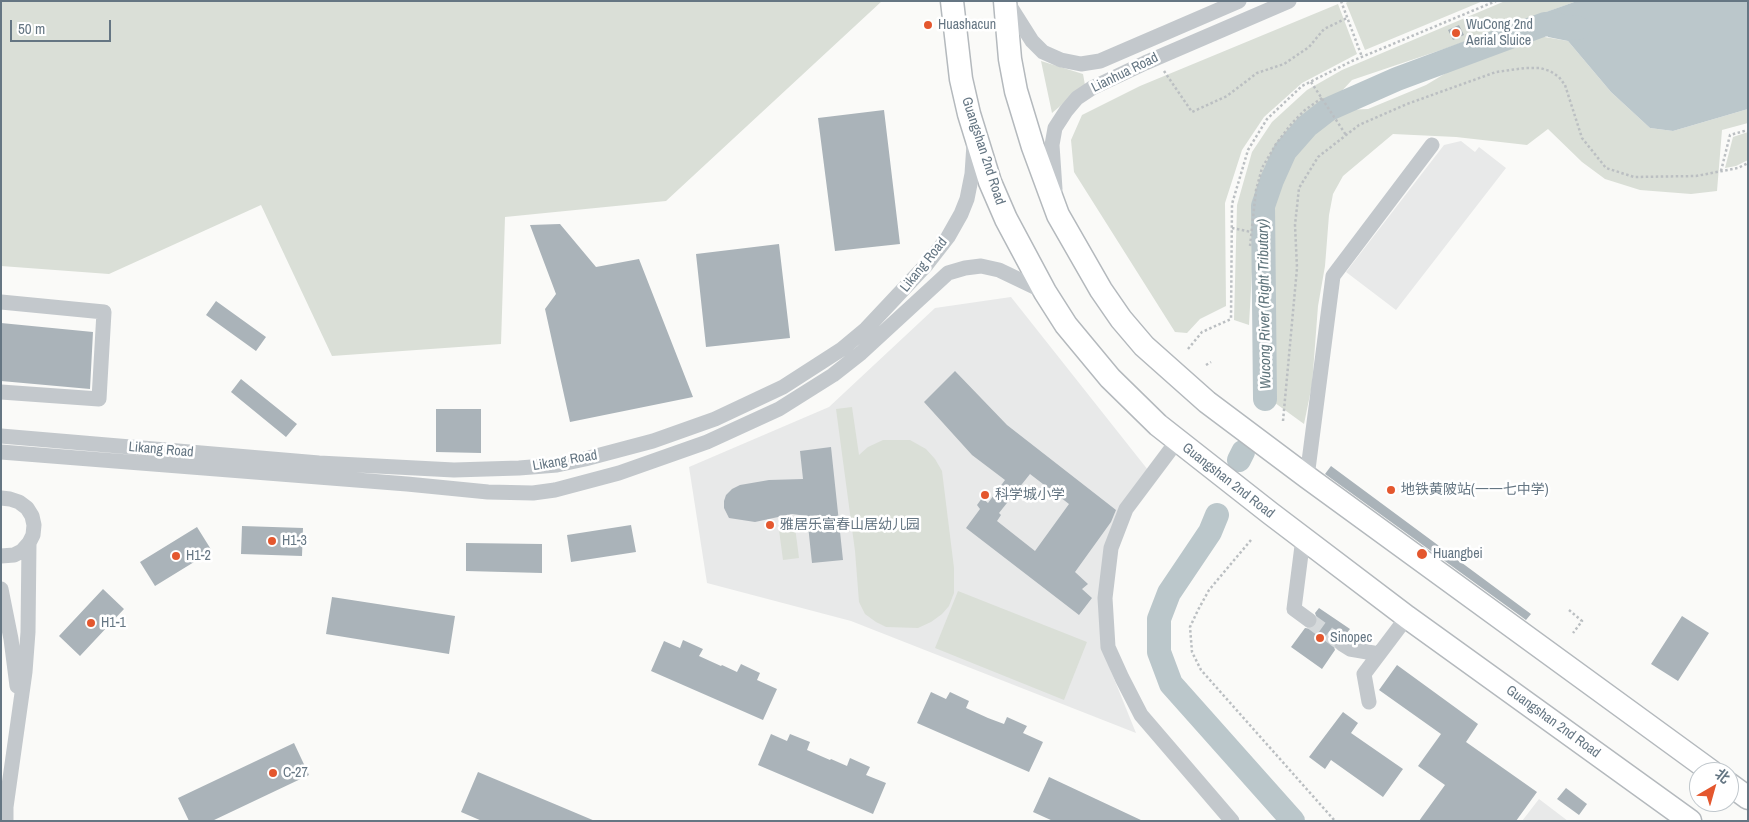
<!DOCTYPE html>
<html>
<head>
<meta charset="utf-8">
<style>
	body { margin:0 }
	#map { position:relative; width:1749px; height:822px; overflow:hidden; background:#fafaf8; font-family:"Archivo Narrow","Noto Sans SC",sans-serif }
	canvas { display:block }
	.frame { position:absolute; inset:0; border:2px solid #657683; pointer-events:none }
	.north { position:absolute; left:1689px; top:762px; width:50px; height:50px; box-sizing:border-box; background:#fff; border:1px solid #c1c8cd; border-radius:50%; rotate:38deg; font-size:14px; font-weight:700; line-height:20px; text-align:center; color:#657683 }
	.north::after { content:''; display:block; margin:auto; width:18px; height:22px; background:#e4572e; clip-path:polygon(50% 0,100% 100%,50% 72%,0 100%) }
	.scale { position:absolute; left:10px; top:20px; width:101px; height:22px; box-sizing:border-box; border:2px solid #657683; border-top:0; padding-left:6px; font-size:15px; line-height:18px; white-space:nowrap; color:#657683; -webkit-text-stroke:4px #fff; paint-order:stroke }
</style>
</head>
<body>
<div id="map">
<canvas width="1749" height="822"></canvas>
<div class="frame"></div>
<div class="north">北</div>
<div class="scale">50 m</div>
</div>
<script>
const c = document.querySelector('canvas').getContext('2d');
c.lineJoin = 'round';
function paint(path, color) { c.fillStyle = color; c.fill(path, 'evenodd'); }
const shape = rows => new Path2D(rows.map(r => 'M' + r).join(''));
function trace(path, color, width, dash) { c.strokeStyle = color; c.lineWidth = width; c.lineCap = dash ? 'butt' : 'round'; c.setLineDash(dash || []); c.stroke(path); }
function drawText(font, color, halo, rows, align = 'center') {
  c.font = font + ' "Archivo Narrow","Noto Sans SC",sans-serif'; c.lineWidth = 5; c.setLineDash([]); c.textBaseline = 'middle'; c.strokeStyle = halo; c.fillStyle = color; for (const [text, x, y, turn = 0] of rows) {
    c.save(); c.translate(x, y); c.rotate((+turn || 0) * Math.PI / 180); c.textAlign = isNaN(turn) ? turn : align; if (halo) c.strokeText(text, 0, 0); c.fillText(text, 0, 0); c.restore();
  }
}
paint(shape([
	[1461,141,1475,152,1479,147,1506,168,1396,310,1346,272,1444,145],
	[1011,297,1148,470,1116,519,1102,649,1136,733,851,621,707,583,689,467,829,407,935,308],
	[1539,799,1568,821,1522,821]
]), '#e8e9e9');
paint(shape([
	[1,1,882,1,666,201,505,217,501,344,332,356,261,205,109,274,1,266],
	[1348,1,1483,1,1365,50,1346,3],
	[1505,1,1577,1,1444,49,1352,80,1339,94,1328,101,1298,126,1276,151,1261,187,1254,236,1249,325,1234,320,1237,205,1252,152,1272,122,1307,90,1342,70],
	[1338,4,1357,54,1302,83,1264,117,1242,150,1225,203,1226,306,1200,319,1187,333,1175,332,1074,172,1071,140,1082,115,1140,86],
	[1539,36,1568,41,1611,92,1650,128,1673,131,1748,109,1748,123,1722,130,1717,191,1691,194,1640,190,1605,179,1582,162,1548,129,1527,145,1456,137,1393,134,1343,176,1333,194,1329,215,1325,266,1318,306,1312,385,1304,424,1271,400,1269,319,1272,199,1290,155,1313,129,1328,119,1347,110,1368,109,1426,85,1446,73,1478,59],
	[1041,61,1083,74,1085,85,1052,113],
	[1748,132,1748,160,1736,166,1725,168,1733,137],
	[852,407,859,455,868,447,883,440,910,440,926,449,935,459,942,471,954,568,954,593,949,606,942,614,931,622,918,628,886,627,876,622,865,614,859,602,855,551,836,409],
	[795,527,799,558,783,560,779,530],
	[958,591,1087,642,1064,700,935,648]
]), '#dadfd7');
paint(shape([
	[1577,1,1748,1,1748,109,1673,131,1650,128,1611,92,1568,41,1548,37,1546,12]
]), '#bbc7cb');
trace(shape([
	[1265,399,1263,206,1272,180,1285,151,1307,126,1329,109,1397,79,1545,24,1578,28],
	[1239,460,1243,452],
	[1217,515,1210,532,1169,593,1159,619,1159,652,1171,684,1293,821]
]), '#bbc7cb', 24);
paint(shape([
	[1459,25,1464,35,1453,40,1448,30],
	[884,110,900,244,835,251,818,118],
	[560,224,596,267,639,259,693,397,570,422,545,309,556,294,530,225],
	[779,244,790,338,706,347,696,254],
	[216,301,266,337,256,351,206,315],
	[1,323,93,332,90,389,1,381],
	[955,371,1007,425,1116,510,1111,522,1075,572,1088,584,1082,589,1092,598,1079,615,966,528,980,509,977,505,982,498,988,503,1005,480,972,455,924,402],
	[1030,474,1069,504,1035,551,997,521,1001,515,999,513],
	[241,379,297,424,286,437,231,392],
	[436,409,481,409,481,453,436,452],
	[831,447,843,560,812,563,807,516,792,514,755,522,729,518,724,508,724,501,726,495,732,489,740,485,769,480,803,479,800,451],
	[1331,466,1531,614,1526,620,1325,474],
	[631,525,636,552,571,562,567,535],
	[242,526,303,528,302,556,241,554],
	[197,527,212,551,155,586,140,562],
	[466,543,542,544,542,573,466,571],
	[103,589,124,609,80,656,59,636],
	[332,597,455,616,449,654,326,634],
	[1319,608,1350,629,1345,635,1338,636,1334,639,1333,644,1335,650,1322,669,1291,647,1305,628,1312,629,1317,625,1318,621,1315,613],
	[1682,616,1709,633,1678,681,1651,664],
	[683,640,703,649,699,656,721,666,722,665,737,672,741,664,760,673,757,680,777,689,763,720,651,671,664,641,680,648],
	[1397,665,1478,724,1466,742,1537,792,1516,821,1419,821,1445,785,1418,766,1441,734,1379,690],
	[931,692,946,699,950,692,969,701,966,708,988,718,1004,724,1007,717,1027,726,1023,733,1043,742,1029,772,917,723],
	[1343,712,1358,723,1351,733,1403,769,1383,797,1331,760,1325,769,1309,757],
	[771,734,787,741,790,734,810,742,807,750,830,760,831,759,847,766,850,758,870,767,866,775,886,783,873,814,758,765],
	[294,743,309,775,212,821,189,821,178,798],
	[478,772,557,805,595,821,482,821,461,812],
	[1049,777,1143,821,1053,821,1033,812],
	[1566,788,1587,804,1579,815,1557,799]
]), '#aab3b9');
trace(shape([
	[1309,620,1342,644]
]), '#d5d9db', 15, [15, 8]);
const highway = shape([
	[952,1,961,79,969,114,990,182,1006,219,1045,292,1066,325,1110,378,1158,425,1270,513,1407,617,1690,821],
	[1005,1,1010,59,1016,91,1033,147,1058,215,1101,290,1121,319,1144,346,1207,402,1307,477,1712,772],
	[1729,784,1748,798]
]);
trace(highway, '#b4b9bd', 25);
trace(shape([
	[1341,1,1362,57],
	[1164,71,1192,112,1227,96,1257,73,1284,64,1309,47,1324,29,1347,18],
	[1311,82,1346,135],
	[1721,171,1730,135,1748,130],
	[1232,228,1251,232],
	[1250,246,1256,190,1262,168,1276,144,1292,123,1305,110,1322,98],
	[1188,349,1202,332,1231,319,1232,204,1248,150,1267,119,1302,86,1352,61,1496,1],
	[1206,365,1211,362],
	[1283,421,1297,268,1295,225,1299,188,1318,157,1359,125,1407,104,1496,72,1525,68,1540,68,1550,71,1559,77,1565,85,1582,138,1606,168,1634,177,1696,176,1738,168,1748,163],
	[1251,540,1209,590,1198,610,1190,627,1192,652,1201,670,1335,821],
	[1569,610,1582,621,1573,633]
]), '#bbbfc2', 2.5, [2.5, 2.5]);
trace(shape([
	[1008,3,1032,41,1043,52,1061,60,1081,64,1100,61,1239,1],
	[1055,189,1052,145,1055,128,1066,111,1077,98,1092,88,1145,63,1289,1],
	[1,302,104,312,99,399,1,392],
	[1,436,319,463,454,470,519,468,557,465,585,459,653,441,715,419,783,387,842,349,866,329,927,264,948,237,961,214,967,199,972,174,974,144],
	[1177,441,1126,509,1111,548,1105,598,1108,647,1122,678,1141,715,1232,821],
	[1,452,407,484,488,492,533,493,555,490,619,473,707,442,779,409,833,375,861,353,948,273,965,268,981,266,999,270,1045,292],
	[1307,477,1333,276,1432,145],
	[1,498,10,499,19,502,27,508,32,516,34,525,33,535,29,543,22,551,14,555,1,556],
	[1303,538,1294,609,1309,620],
	[1,589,11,639,17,686],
	[1342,644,1350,649,1379,654],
	[1369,702,1364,674,1407,617],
	[6,821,6,807,25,672,28,632,29,543]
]), '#c3c8cc', 15);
trace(highway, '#fff', 22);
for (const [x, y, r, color] of [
	[928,25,5,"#e4572e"],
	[1456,33,5,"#e4572e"],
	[1391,490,5,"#e4572e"],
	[985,495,5,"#e4572e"],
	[770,525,5,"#e4572e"],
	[272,541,5,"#e4572e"],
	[1422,554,6,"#e4572e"],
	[176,556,5,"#e4572e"],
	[91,623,5,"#e4572e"],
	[1320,638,5,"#e4572e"],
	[273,773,5,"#e4572e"]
]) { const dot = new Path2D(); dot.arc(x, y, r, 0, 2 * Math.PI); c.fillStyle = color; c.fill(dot); trace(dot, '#fff', 2); }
drawText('14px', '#657683', '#fff', [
	["Huashacun",938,25],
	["WuCong 2nd",1466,25],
	["Aerial Sluice",1466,41],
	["地铁黄陂站(一一七中学)",1401,490],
	["科学城小学",995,495],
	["雅居乐富春山居幼儿园",780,525],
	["H1-3",282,541],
	["Huangbei",1433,554],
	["H1-2",186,556],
	["H1-1",101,623],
	["Sinopec",1330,638],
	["C-27",283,773]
], 'left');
drawText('14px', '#657683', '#fff', [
	["Lianhua Road",1125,73,-26],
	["Guangshan 2nd Road",983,151,72],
	["Likang Road",924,265,-51],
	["Likang Road",161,450,5],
	["Likang Road",565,461,-10],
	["Guangshan 2nd Road",1228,481,38],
	["Guangshan 2nd Road",1553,722,36]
]);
drawText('italic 15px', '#60757c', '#fff', [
	["Wucong River (Right Tributary)",1265,304,-91]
]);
</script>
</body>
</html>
